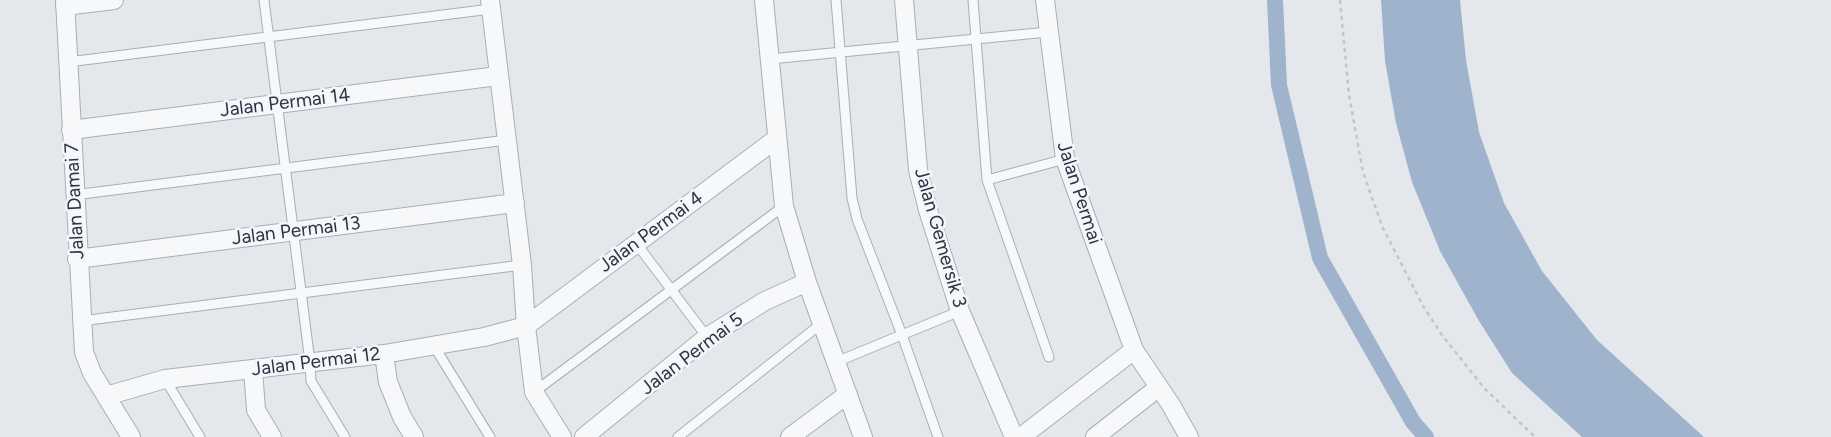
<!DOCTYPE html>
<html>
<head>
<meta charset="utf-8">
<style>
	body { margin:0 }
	canvas { display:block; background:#e4e7ec }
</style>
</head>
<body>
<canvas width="1831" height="437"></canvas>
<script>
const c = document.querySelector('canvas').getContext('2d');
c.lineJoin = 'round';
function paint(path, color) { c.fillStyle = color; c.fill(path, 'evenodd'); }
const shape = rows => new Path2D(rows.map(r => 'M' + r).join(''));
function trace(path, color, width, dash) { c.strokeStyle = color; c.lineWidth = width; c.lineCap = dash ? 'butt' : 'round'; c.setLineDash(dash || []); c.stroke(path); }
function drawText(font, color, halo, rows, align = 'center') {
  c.font = font + ' Figtree,sans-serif'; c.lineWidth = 5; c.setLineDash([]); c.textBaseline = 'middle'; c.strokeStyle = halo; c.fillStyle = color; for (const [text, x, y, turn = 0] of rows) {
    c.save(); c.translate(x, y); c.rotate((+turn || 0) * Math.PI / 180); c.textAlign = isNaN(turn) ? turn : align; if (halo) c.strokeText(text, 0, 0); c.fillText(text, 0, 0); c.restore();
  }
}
paint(shape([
	[1381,0,1460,0,1466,60,1479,132,1504,203,1542,271,1597,340,1704,437,1582,437,1512,373,1479,321,1440,251,1412,182,1396,123,1385,61]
]), '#9fb4cc');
trace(shape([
	[1275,0,1279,85,1320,258,1413,422,1426,437]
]), '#9fb4cc', 16);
const lane = shape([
	[264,0,310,362,311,381,345,437],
	[836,0,852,198,857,219,902,335,938,437],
	[973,0,987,180,1049,357],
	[770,59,1048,32],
	[68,62,491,9],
	[987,180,1065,159],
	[74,195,507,140],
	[636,243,707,337],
	[81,321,522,265],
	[434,346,490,437],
	[836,362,960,311],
	[165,379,200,437],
	[534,392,784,206],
	[678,437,822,323]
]);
const street = shape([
	[65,0,84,352,92,373,131,437],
	[490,0,522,265,526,326,534,392,562,437],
	[764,0,784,206,807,282,863,437],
	[904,0,918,170,928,210,960,311,1014,437],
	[1045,0,1065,159,1134,350,1171,405,1189,437],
	[65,6,114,0],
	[71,130,498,76],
	[77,259,515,203],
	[384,354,388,382,402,417,414,437],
	[253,369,256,410,272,437],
	[106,396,165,379,384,354,484,337,526,326,776,139],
	[584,437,707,337,765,301,807,282],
	[790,437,848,394],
	[1021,437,1134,350],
	[1095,437,1159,387]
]);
trace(lane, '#a9aeb7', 11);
trace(street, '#a9aeb7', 20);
trace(shape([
	[1340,0,1349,95,1363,172,1382,226,1423,306,1442,335,1484,388,1535,437]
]), '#c2c5cb', 2.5, [4, 4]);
trace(lane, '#f7f8fa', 9);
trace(street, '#f7f8fa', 18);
drawText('19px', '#2b3445', '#f4f6f9', [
	["Jalan Permai 14",285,103,-7],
	["Jalan Permai",1079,193,72],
	["Jalan Damai 7",75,201,-93],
	["Jalan Permai 13",296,231,-7],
	["Jalan Permai 4",651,232,-36],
	["Jalan Gemersik 3",940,238,74],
	["Jalan Permai 5",692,354,-37],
	["Jalan Permai 12",316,362,-7]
]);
</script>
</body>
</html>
